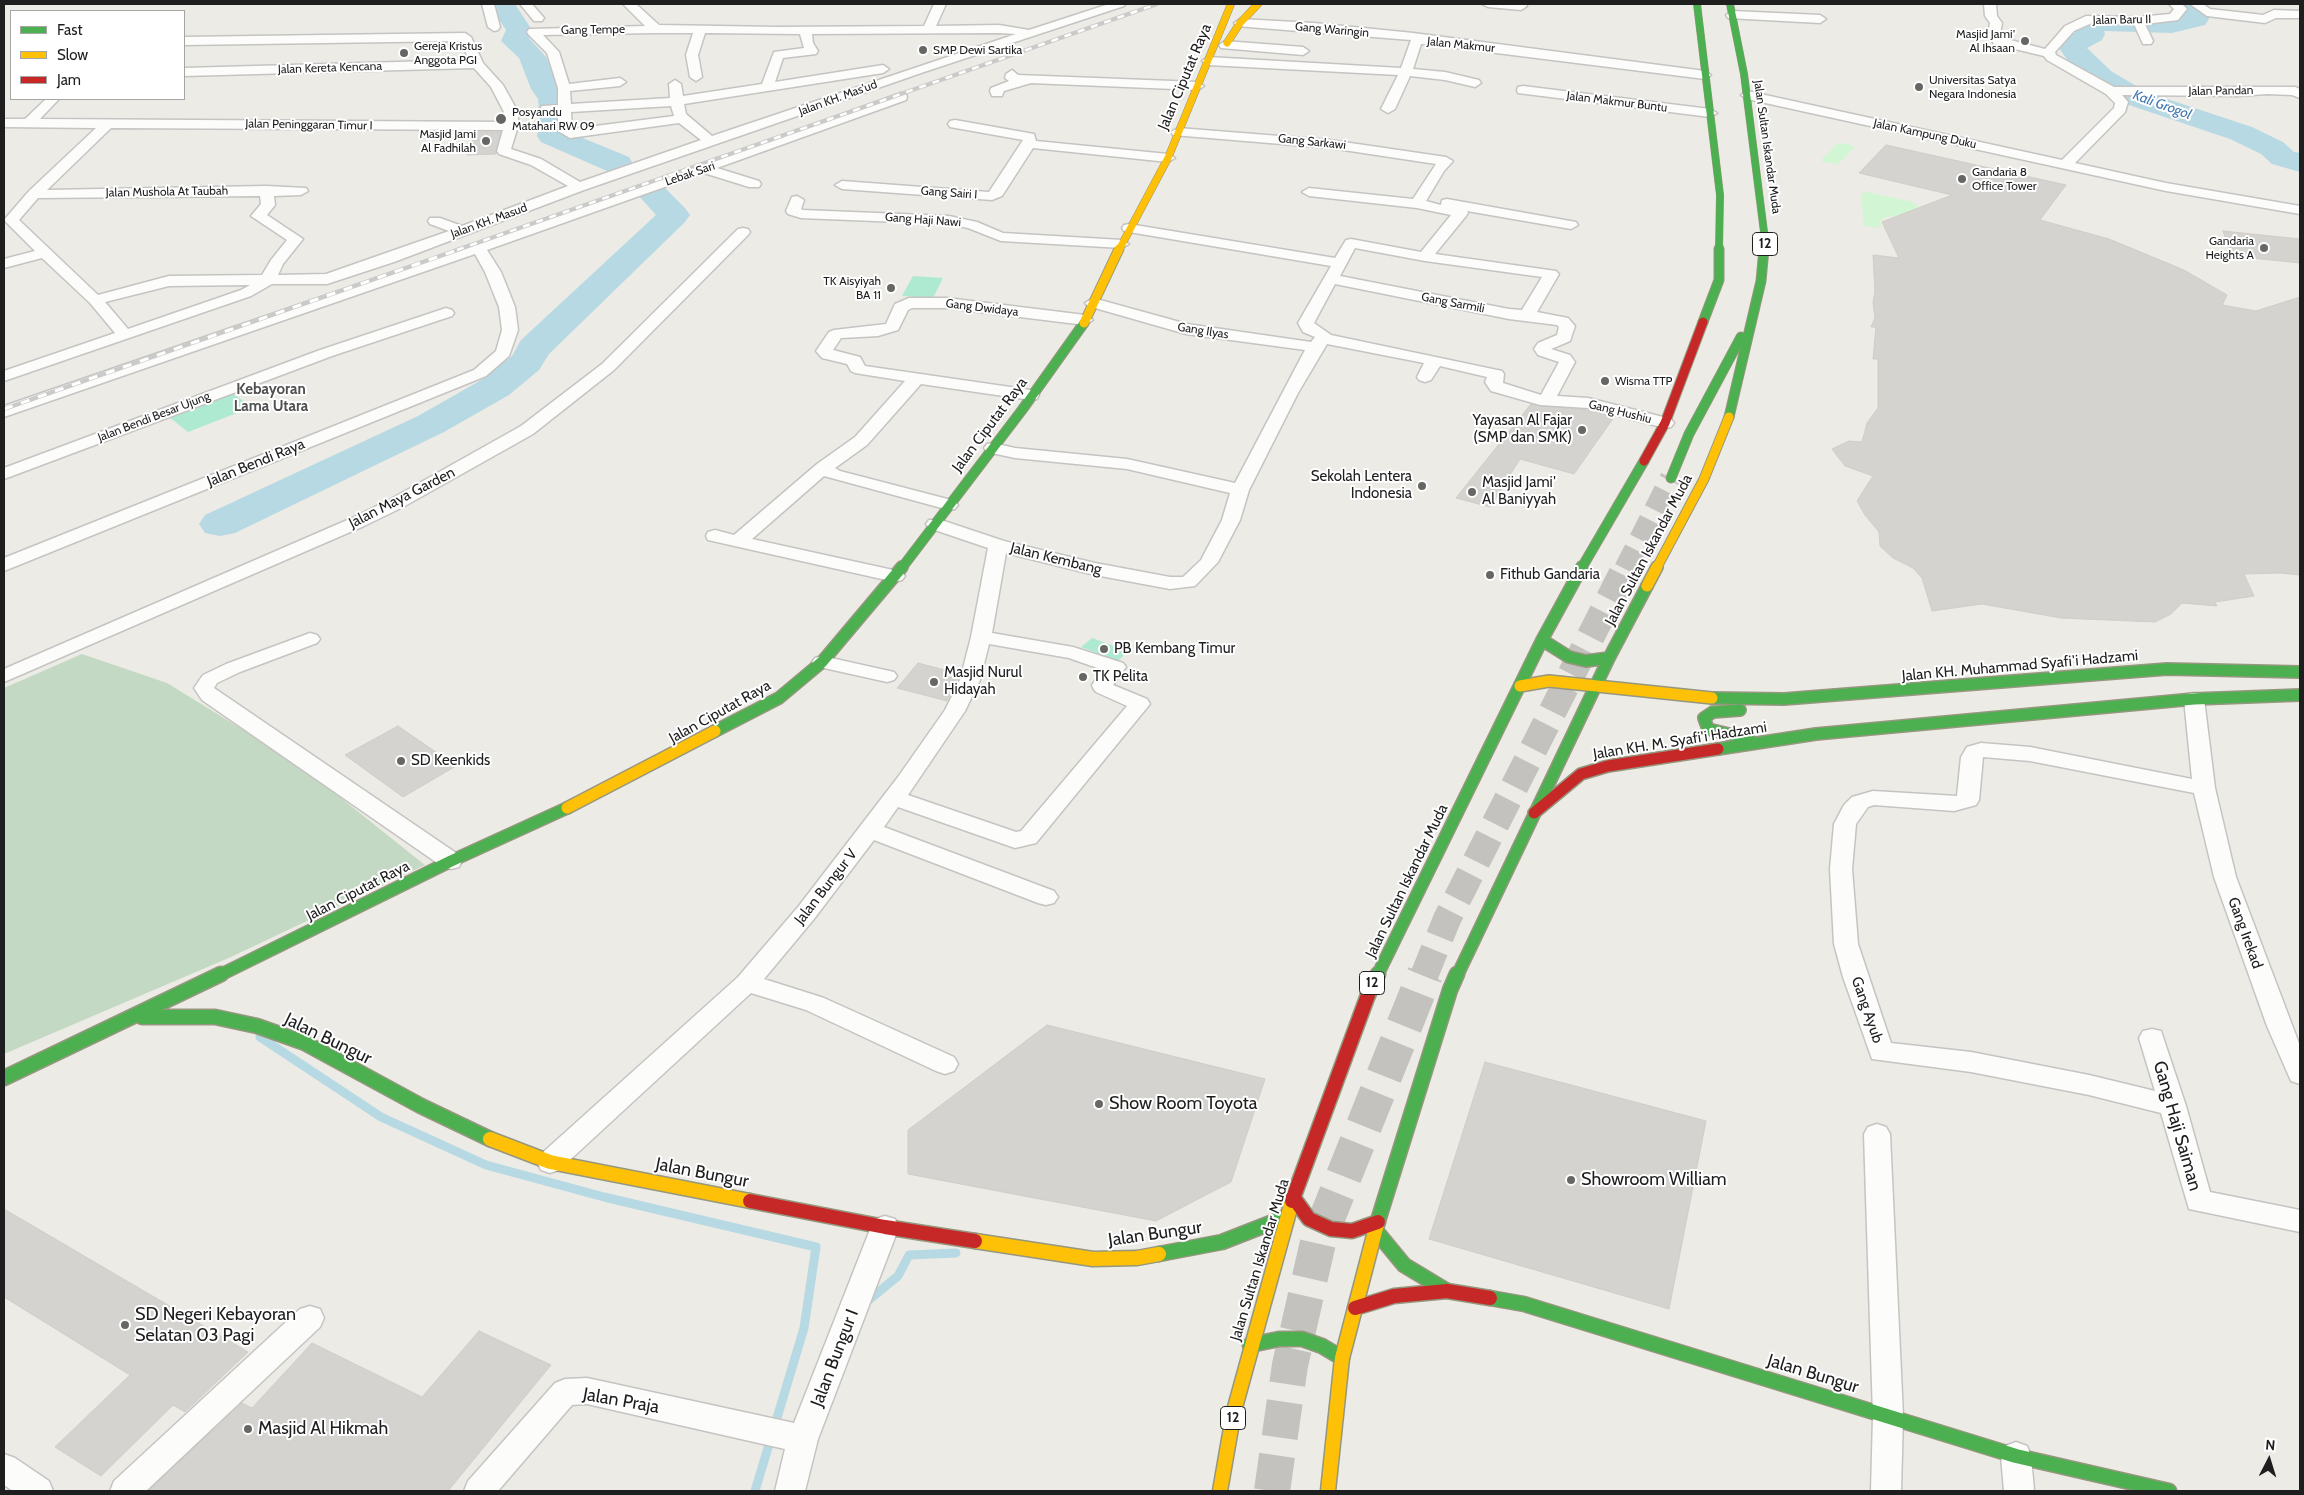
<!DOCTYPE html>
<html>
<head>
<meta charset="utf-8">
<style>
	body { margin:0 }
	#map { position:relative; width:2304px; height:1495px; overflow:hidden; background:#edebe6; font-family:Cabin,sans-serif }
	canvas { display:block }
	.frame { position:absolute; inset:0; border:5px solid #1e1e1e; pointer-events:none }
	.legend { position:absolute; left:10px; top:10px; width:175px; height:90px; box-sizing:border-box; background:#fff; border:1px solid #a5a5a5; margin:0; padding:6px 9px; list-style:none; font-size:15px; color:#1e1e1e }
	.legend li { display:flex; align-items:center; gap:10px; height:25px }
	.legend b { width:25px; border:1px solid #a5a5a5 }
	.north { position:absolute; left:2244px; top:1435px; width:50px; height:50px; -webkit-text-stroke:4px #fff; paint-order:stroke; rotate:5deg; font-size:14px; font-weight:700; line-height:20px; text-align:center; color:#1e1e1e }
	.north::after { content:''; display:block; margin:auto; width:18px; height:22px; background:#1e1e1e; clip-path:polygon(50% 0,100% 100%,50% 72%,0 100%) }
</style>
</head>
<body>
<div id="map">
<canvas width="2304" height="1495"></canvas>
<div class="frame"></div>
<ul class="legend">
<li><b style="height:6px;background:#4caf50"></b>Fast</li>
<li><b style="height:6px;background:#ffc107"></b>Slow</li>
<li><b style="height:6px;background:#c62828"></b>Jam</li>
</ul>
<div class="north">N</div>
</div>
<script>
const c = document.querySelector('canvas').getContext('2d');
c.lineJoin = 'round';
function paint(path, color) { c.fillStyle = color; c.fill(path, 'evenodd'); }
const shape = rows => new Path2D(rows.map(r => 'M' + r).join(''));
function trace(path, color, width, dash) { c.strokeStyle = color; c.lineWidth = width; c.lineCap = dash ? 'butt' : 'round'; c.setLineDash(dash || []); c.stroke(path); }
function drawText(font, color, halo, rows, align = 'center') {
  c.font = font + ' Cabin,sans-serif'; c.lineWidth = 4; c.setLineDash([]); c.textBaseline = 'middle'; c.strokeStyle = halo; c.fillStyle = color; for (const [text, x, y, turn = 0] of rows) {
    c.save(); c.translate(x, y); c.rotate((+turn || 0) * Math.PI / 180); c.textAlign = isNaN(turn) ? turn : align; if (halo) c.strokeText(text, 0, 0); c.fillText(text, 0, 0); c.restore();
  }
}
paint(shape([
	[82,654,167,683,297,763,425,865,231,957,4,1054,4,688]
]), '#c4d9c4');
paint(shape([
	[1838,143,1848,144,1855,147,1838,164,1823,162,1821,160],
	[1867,192,1913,202,1922,210,1908,215,1886,217,1881,220,1880,228,1864,226,1861,194]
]), '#d2f5d3');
paint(shape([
	[913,276,943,278,933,298,902,296],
	[232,393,252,407,188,432,169,417],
	[1092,638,1128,651,1118,661,1081,647]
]), '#aee9d1');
trace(shape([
	[260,1037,381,1117,486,1165,604,1197,816,1247,804,1328,755,1491],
	[865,1303,898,1276,909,1255,956,1253]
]), '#b7d9e3', 9);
paint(shape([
	[489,4,515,4,532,30,529,38,546,57,559,87,566,98,570,121,568,132,629,157,633,164,629,171,618,173,607,171,541,142,537,136,540,121,538,99,531,89,519,58,501,41,506,30,489,4],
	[2171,4,2202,4,2208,11,2209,19,2205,25,2172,33,2104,31,2105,34,2102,40,2087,48,2111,71,2146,92,2252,127,2283,142,2294,152,2300,153,2300,172,2272,164,2261,154,2230,139,2126,104,2091,83,2071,65,2059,48,2065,37,2076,32,2075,26,2084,17,2093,15,2172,17,2182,14,2171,4],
	[654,186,665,188,685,208,690,215,685,222,549,354,539,370,509,395,444,432,235,533,220,536,205,533,199,524,205,515,418,416,483,379,512,356,521,340,656,215,638,195,643,188,654,186]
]), '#b7d9e3');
const building = shape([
	[476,132,501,132,496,154,467,155,476,132],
	[1886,145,2066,185,2040,220,2109,239,2184,270,2227,295,2222,305,2256,311,2300,297,2300,575,2280,573,2244,574,2254,596,2215,602,2217,606,2182,603,2171,614,2155,622,2061,618,1982,604,1932,611,1922,578,1913,568,1893,558,1880,546,1879,532,1865,515,1857,501,1873,476,1845,466,1832,449,1849,441,1862,442,1867,423,1878,408,1878,359,1873,359,1876,327,1871,327,1875,318,1873,303,1875,292,1873,255,1899,258,1882,222,1952,195,1859,173,1886,145],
	[2223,231,2300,239,2300,263,2232,256,2223,231],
	[1531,404,1586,410,1614,417,1574,474,1520,459,1490,507,1456,498,1531,404],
	[918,663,960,674,947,701,897,688,918,663],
	[398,726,456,766,403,797,345,755,398,726],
	[1047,1025,1265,1079,1231,1182,1156,1221,908,1174,908,1130,1047,1025],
	[1485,1062,1706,1121,1669,1309,1429,1239,1485,1062],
	[4,1209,248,1352,185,1412,173,1405,101,1476,55,1447,130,1375,4,1297,4,1209],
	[479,1331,551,1365,448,1491,148,1491,242,1403,252,1408,312,1343,422,1397,479,1331]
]);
paint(building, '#d5d3cf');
trace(building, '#d0ccc7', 1);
trace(shape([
	[1625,569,1671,478]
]), '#c4c2be', 22, [22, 11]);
trace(shape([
	[1424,976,1447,919,1626,567]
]), '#c4c2be', 28, [28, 14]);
trace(shape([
	[1272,1491,1290,1365,1319,1238,1425,974]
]), '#c4c2be', 36, [36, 18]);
const street = shape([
	[482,4,494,4,500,27,498,30,494,31,488,27,482,4],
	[520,4,532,4,544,18,542,21,534,21,520,4],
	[623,4,636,4,659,25,778,27,924,26,934,4,946,4,936,26,999,25,1029,30,1109,4,1126,4,1124,6,924,72,584,190,394,262,327,284,272,284,251,296,4,381,4,371,115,333,90,303,42,258,4,268,4,259,35,251,4,220,29,191,96,128,4,127,4,119,25,119,46,99,59,99,40,119,504,122,504,112,491,87,474,68,184,76,184,68,469,60,461,41,184,45,184,37,465,33,471,37,483,63,503,85,518,112,518,126,511,149,541,159,580,182,701,140,679,123,570,138,558,131,558,112,547,113,540,109,542,106,558,105,558,88,547,53,529,35,527,32,529,29,645,26,623,4],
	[656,33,693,33,686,55,690,77,696,81,702,77,698,55,705,33,800,34,804,48,774,52,762,84,683,96,681,84,675,80,669,84,670,98,571,104,570,91,620,86,626,82,620,78,569,84,559,52,543,35,656,33],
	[999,33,1016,34,712,136,686,114,684,104,883,73,889,69,883,65,775,82,783,58,816,54,818,51,813,43,812,34,999,33],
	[671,106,674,116,572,129,571,112,671,106],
	[111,128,503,130,497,151,499,154,531,165,568,186,462,226,440,218,430,218,428,221,430,224,449,231,326,274,278,275,283,264,303,239,267,215,275,205,274,196,301,195,308,191,306,188,266,186,47,190,111,128],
	[260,196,261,204,251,216,287,240,271,260,262,275,169,276,98,295,19,220,38,198,260,196],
	[250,285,241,290,128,329,105,302,169,286,250,285],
	[1482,4,1525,4,1527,6,1521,10,1488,7,1482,4],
	[1984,4,1996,4,1997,16,2002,23,2000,34,2003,38,2045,49,2065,26,2086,16,2138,17,2170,14,2174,9,2169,4,2182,4,2187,9,2178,20,2145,24,2153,41,2151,44,2143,44,2134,24,2092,23,2074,31,2055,52,2056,55,2114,87,2295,87,2300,89,2300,98,2292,95,2267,94,2238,96,2122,95,2128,102,2125,112,2075,163,2166,183,2300,206,2300,214,2166,191,1747,99,1741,95,1747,91,2062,160,2114,108,2115,103,2106,94,2047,60,2044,56,1994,44,1988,34,1990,23,1985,16,1984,4],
	[2190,4,2203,4,2210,9,2263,15,2274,10,2300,11,2300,18,2276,18,2265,23,2207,16,2190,4],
	[1732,11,1820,15,1826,19,1820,23,1728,18,1726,15,1732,11],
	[1240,19,1314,23,1413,33,1705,71,1711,75,1705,79,1424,44,1421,44,1413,69,1445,72,1479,80,1481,83,1475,87,1445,80,1410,76,1395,109,1388,113,1381,109,1398,75,1208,65,1202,61,1208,57,1401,68,1411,40,1236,26,1234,23,1240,19],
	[1225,41,1303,47,1309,51,1303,55,1221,48,1219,45,1225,41],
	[1012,70,1018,75,1198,82,1204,86,1198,90,1031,83,1004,91,1002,96,992,96,990,91,991,88,1009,81,1005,78,1006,74,1012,70],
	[1523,86,1710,109,1717,113,1710,117,1518,93,1517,90,1518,87,1523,86],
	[901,93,906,94,907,97,906,100,717,168,759,181,761,184,759,187,749,187,704,173,487,250,501,272,515,307,518,330,509,356,486,376,4,571,4,558,474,370,496,351,502,330,499,307,485,272,475,254,4,417,4,406,615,196,901,93],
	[955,120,1034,134,1036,141,1168,154,1175,158,1168,162,1033,148,1002,196,992,200,842,189,835,185,842,181,989,192,1023,140,950,127,948,124,950,121,955,120],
	[1178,128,1330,140,1446,157,1453,161,1444,171,1426,201,1441,205,1442,200,1447,199,1576,222,1578,225,1571,229,1467,211,1468,213,1466,216,1435,254,1556,271,1559,274,1537,312,1568,318,1575,326,1570,341,1551,349,1570,355,1575,362,1557,396,1588,398,1671,419,1674,423,1671,427,1665,428,1588,408,1540,405,1491,391,1485,382,1487,377,1440,366,1431,380,1425,382,1419,380,1417,377,1424,363,1327,344,1298,393,1249,490,1240,520,1218,562,1195,586,1170,589,1095,575,1006,553,992,633,1073,647,1123,663,1126,667,1113,685,1147,699,1150,704,1036,843,1015,848,898,807,884,827,1054,891,1058,897,1054,903,1046,905,1038,903,874,840,814,919,764,979,824,998,954,1057,958,1064,954,1071,945,1074,936,1071,806,1010,751,993,559,1170,550,1173,541,1170,537,1162,541,1154,738,977,798,907,898,777,945,710,960,680,971,637,988,548,929,528,926,524,929,520,941,520,1004,541,1095,563,1170,577,1183,577,1201,560,1222,520,1230,493,1127,469,1015,458,987,452,984,448,987,444,993,443,1015,448,1127,459,1235,483,1305,350,1186,334,1088,306,1085,303,1093,298,1187,324,1311,342,1315,337,1303,332,1298,323,1331,266,1129,232,1124,231,1122,228,1124,225,1129,224,1335,258,1346,240,1351,239,1421,252,1451,215,1417,208,1309,196,1302,192,1309,188,1413,199,1436,164,1330,148,1173,135,1171,132,1178,128],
	[1355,248,1425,261,1542,277,1522,310,1509,309,1340,276,1355,248],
	[1335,284,1509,319,1557,325,1559,327,1557,335,1538,343,1534,349,1538,355,1559,362,1541,395,1503,383,1504,374,1502,371,1331,335,1314,323,1335,284],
	[989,644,1069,658,1103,670,1092,685,1093,688,1096,692,1127,706,1021,831,1016,832,908,795,965,711,980,680,989,644],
	[797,196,804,200,801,209,803,210,949,216,977,222,1003,233,1122,240,1129,244,1122,248,1001,241,968,228,949,224,801,218,788,214,786,211,792,197,797,196],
	[743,228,748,229,750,232,748,235,614,370,533,434,403,507,364,526,4,682,4,669,352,518,391,499,521,426,602,364,738,229,743,228],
	[909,298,947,298,1085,315,1093,320,1085,325,947,308,912,308,908,310,898,330,878,336,841,338,833,350,860,357,865,366,1031,390,1037,391,1039,395,1037,399,1031,400,921,384,867,445,835,468,840,471,955,501,958,505,955,509,949,510,824,476,752,539,902,572,905,576,902,580,895,582,708,540,706,536,708,532,715,530,734,535,817,464,855,437,905,381,855,373,851,371,847,364,822,358,816,351,829,332,834,330,886,324,895,304,909,298],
	[446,308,452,310,454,313,452,316,332,356,4,479,4,468,320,350,446,308],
	[310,633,317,635,320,639,317,643,240,672,217,683,214,688,459,855,462,861,459,867,451,869,443,867,202,700,194,688,203,675,226,664,310,633],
	[822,656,894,672,897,676,894,680,887,682,815,666,812,662,815,658,822,656],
	[2194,693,2201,694,2204,699,2215,788,2236,877,2300,1046,2300,1084,2291,1081,2267,1026,2214,877,2194,793,2030,761,1983,757,1979,800,1976,805,1954,811,1874,805,1868,807,1856,824,1852,869,1858,944,1891,1043,1971,1052,2089,1075,2155,1091,2139,1038,2143,1031,2152,1029,2161,1031,2186,1106,2210,1192,2300,1210,2300,1232,2189,1209,2161,1113,2089,1095,1971,1072,1872,1059,1843,977,1834,944,1830,869,1834,824,1844,805,1852,797,1873,791,1957,796,1961,757,1967,747,1981,743,2030,747,2192,779,2184,699,2187,694,2194,693],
	[1877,1124,1886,1127,1890,1134,1903,1416,1901,1491,1871,1491,1873,1416,1864,1134,1868,1127,1877,1124],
	[885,1216,895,1219,899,1227,818,1439,805,1491,775,1491,785,1449,587,1404,572,1405,498,1491,464,1491,468,1481,555,1383,565,1379,587,1378,794,1423,871,1227,875,1219,885,1216],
	[310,1306,320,1309,324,1318,320,1327,146,1491,110,1491,114,1481,300,1309,310,1306],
	[2016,1442,2027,1446,2031,1456,2034,1491,2004,1491,2001,1456,2005,1446,2016,1442],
	[4,1454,15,1458,49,1481,53,1491,13,1491,4,1485,4,1454]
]);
const fastFar3 = shape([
	[1697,4,1720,195,1719,250],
	[1730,4,1744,74,1765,240,1764,250]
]);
const fastFar2 = shape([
	[1703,322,1719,280,1719,249],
	[1729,417,1761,281,1764,249],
	[1671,478,1689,434,1741,337],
	[901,569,1022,410,1084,323],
	[1581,569,1644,461]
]);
const fastFar1 = shape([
	[1542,640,1569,657,1586,661,1609,658],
	[1712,698,1784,699,2167,669,2300,672],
	[1740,710,1713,712,1704,718,1708,729,1749,739],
	[715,731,779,698,822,662,902,567],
	[1718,749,1816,734,2194,699,2300,695],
	[218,976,451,861,567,808],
	[1377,976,1542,640,1582,567],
	[1457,976,1609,658,1647,586]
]);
const fast = shape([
	[1368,995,1378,974],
	[142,1017,215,1017,257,1026,305,1043,421,1106,490,1139],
	[4,1078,221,974],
	[1377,1224,1450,990,1457,974],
	[1376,1231,1404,1265,1447,1291],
	[1159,1254,1222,1242,1286,1217],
	[1490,1298,1524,1304,2016,1456,2169,1491],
	[1250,1345,1279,1339,1302,1339,1322,1346,1342,1358]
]);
const slowFar3 = shape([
	[1227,43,1240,23,1258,4],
	[1119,250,1168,158,1231,4]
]);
const slowFar2 = shape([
	[1084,323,1119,249],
	[1656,569,1704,479,1729,417]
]);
const slowFar1 = shape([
	[1647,586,1657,567],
	[1520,686,1549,681,1712,698],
	[567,808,715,731]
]);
const slow = shape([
	[490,1139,550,1162,750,1201],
	[975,1241,1093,1259,1137,1258,1159,1254],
	[1220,1491,1234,1411,1292,1201],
	[1328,1491,1342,1358,1377,1224]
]);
const jamFar2 = shape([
	[1644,461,1665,423,1703,322]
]);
const jamFar1 = shape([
	[1534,813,1581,774,1608,766,1718,749]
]);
const jam = shape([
	[1293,1197,1309,1219,1331,1229,1352,1231,1378,1222],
	[750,1201,885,1227,975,1241],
	[1292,1201,1368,995],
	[1355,1308,1394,1296,1447,1291,1490,1298]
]);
trace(street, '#c5c4c2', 3);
trace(fastFar3, '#95977e', 8);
trace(fastFar2, '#95977e', 11);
trace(fastFar1, '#95977e', 14);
trace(fast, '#95977e', 17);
trace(slowFar3, '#95977e', 8);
trace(slowFar2, '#95977e', 11);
trace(slowFar1, '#95977e', 14);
trace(slow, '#95977e', 17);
trace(jamFar2, '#95977e', 11);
trace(jamFar1, '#95977e', 14);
trace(jam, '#95977e', 17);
paint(street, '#fcfcfb');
trace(fastFar3, '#4caf50', 7);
trace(fastFar2, '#4caf50', 9);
trace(fastFar1, '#4caf50', 11);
trace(fast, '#4caf50', 14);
trace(slowFar3, '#ffc107', 7);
trace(slowFar2, '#ffc107', 9);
trace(slowFar1, '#ffc107', 11);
trace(slow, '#ffc107', 14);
trace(jamFar2, '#c62828', 9);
trace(jamFar1, '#c62828', 11);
trace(jam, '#c62828', 14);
const railFar1 = shape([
	[457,250,1157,4]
]);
const rail = shape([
	[4,409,460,249]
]);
trace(railFar1, '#cacac9', 4);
trace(rail, '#cacac9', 4.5);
trace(railFar1, '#fff', 2.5, [7]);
trace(rail, '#fff', 3, [9]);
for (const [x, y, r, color] of [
	[2025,41,5,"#666664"],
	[923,50,5,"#666664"],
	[404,53,5,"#666664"],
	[1919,87,5,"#666664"],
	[501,119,6,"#666664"],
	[486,141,5,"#666664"],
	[1962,179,5,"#666664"],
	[2264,248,5,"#666664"],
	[891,288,5,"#666664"],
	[1605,381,5,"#666664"],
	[1582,430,5,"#666664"],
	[1422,486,5,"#666664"],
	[1472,492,5,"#666664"],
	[1490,575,5,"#666664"],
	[1104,649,5,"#666664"],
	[1083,677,5,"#666664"],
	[934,682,5,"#666664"],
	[401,761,5,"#666664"],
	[1099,1104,5,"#666664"],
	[1571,1180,5,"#666664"],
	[125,1325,5,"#666664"],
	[248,1429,5,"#666664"]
]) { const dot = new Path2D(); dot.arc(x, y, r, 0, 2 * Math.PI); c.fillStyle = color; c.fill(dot); trace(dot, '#fff', 2); }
drawText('12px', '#1e1e1e', '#fff', [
	["Jalan Baru II",2122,20,-1],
	["Gang Tempe",593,30,-1],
	["Gang Waringin",1332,30,5],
	["Jalan Makmur",1461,45,6],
	["Jalan Kereta Kencana",330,68,-2],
	["Jalan Pandan",2221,91,-1],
	["Jalan KH. Mas'ud",838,98,-20],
	["Jalan Makmur Buntu",1617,102,7],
	["Jalan Peninggaran Timur I",309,125,1],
	["Jalan Kampung Duku",1925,134,12],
	["Gang Sarkawi",1312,142,6],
	["Jalan Sultan Iskandar Muda",1767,147,82],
	["Lebak Sari",690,174,-19],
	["Jalan Mushola At Taubah",167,192,-1],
	["Gang Sairi I",949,193,4],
	["Gang Haji Nawi",923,220,4],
	["Jalan KH. Masud",489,221,-20],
	["Gang Sarmili",1453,303,11],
	["Gang Dwidaya",982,308,7],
	["Gang Ilyas",1203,331,9],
	["Gang Hushiu",1620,412,14],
	["Jalan Bendi Besar Ujung",154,417,-21]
]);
drawText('12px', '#1e1e1e', '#fff', [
	["Masjid Jami'",2015,34,"right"],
	["Al Ihsaan",2015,48,"right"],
	["Gereja Kristus",414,46],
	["Anggota PGI",414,60],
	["SMP Dewi Sartika",933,50],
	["Universitas Satya",1929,80],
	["Negara Indonesia",1929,94],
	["Posyandu",512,112],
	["Matahari RW 09",512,126],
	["Masjid Jami",476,134,"right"],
	["Al Fadhilah",476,148,"right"],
	["Gandaria 8",1972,172],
	["Office Tower",1972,186],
	["Gandaria",2254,241,"right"],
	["Heights A",2254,255,"right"],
	["TK Aisyiyah",881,281,"right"],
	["BA 11",881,295,"right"],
	["Wisma TTP",1615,381]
], 'left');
drawText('italic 14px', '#4075af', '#fff', [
	["Kali Grogol",2162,105,20]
]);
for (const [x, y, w] of [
	[1765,244,25],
	[1372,983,25],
	[1233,1418,25]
]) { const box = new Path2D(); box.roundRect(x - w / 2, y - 11.5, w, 23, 4); c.fillStyle = '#fff'; c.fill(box); trace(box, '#1e1e1e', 1); }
drawText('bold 14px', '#1e1e1e', null, [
	["12",1765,244],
	["12",1372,983],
	["12",1233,1418]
]);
drawText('15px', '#1e1e1e', '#fff', [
	["Jalan Ciputat Raya",1185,77,-67],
	["Jalan Ciputat Raya",990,425,-53],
	["Jalan Bendi Raya",256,463,-22],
	["Jalan Maya Garden",402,498,-27],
	["Jalan Sultan Iskandar Muda",1649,550,-62],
	["Jalan Kembang",1056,559,14],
	["Jalan KH. Muhammad Syafi'i Hadzami",2020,666,-5],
	["Jalan Ciputat Raya",720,712,-29],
	["Jalan KH. M. Syafi'i Hadzami",1680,741,-9],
	["Jalan Sultan Iskandar Muda",1407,881,-64],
	["Jalan Bungur V",826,887,-52],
	["Jalan Ciputat Raya",358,891,-27],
	["Gang Irekad",2245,933,70],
	["Gang Ayub",1867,1010,71],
	["Jalan Sultan Iskandar Muda",1260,1260,-73]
]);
drawText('bold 15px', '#515151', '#fff', [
	["Kebayoran",271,390],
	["Lama Utara",271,407]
]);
drawText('15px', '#1e1e1e', '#fff', [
	["Yayasan Al Fajar",1572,421,"right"],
	["(SMP dan SMK)",1572,438,"right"],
	["Sekolah Lentera",1412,477,"right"],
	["Indonesia",1412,494,"right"],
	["Masjid Jami'",1482,483],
	["Al Baniyyah",1482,500],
	["Fithub Gandaria",1500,575],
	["PB Kembang Timur",1114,649],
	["Masjid Nurul",944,673],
	["Hidayah",944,690],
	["TK Pelita",1093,677],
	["SD Keenkids",411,761]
], 'left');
drawText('18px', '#1e1e1e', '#fff', [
	["Jalan Bungur",328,1039,26],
	["Gang Haji Saiman",2177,1126,74],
	["Jalan Bungur",702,1173,11],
	["Jalan Bungur",1155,1234,-8],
	["Jalan Bungur I",835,1358,-69],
	["Jalan Bungur",1813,1374,17],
	["Jalan Praja",621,1401,10]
]);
drawText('18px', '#1e1e1e', '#fff', [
	["Show Room Toyota",1109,1104],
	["Showroom William",1581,1180],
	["SD Negeri Kebayoran",135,1315],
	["Selatan 03 Pagi",135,1336],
	["Masjid Al Hikmah",258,1429]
], 'left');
</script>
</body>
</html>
